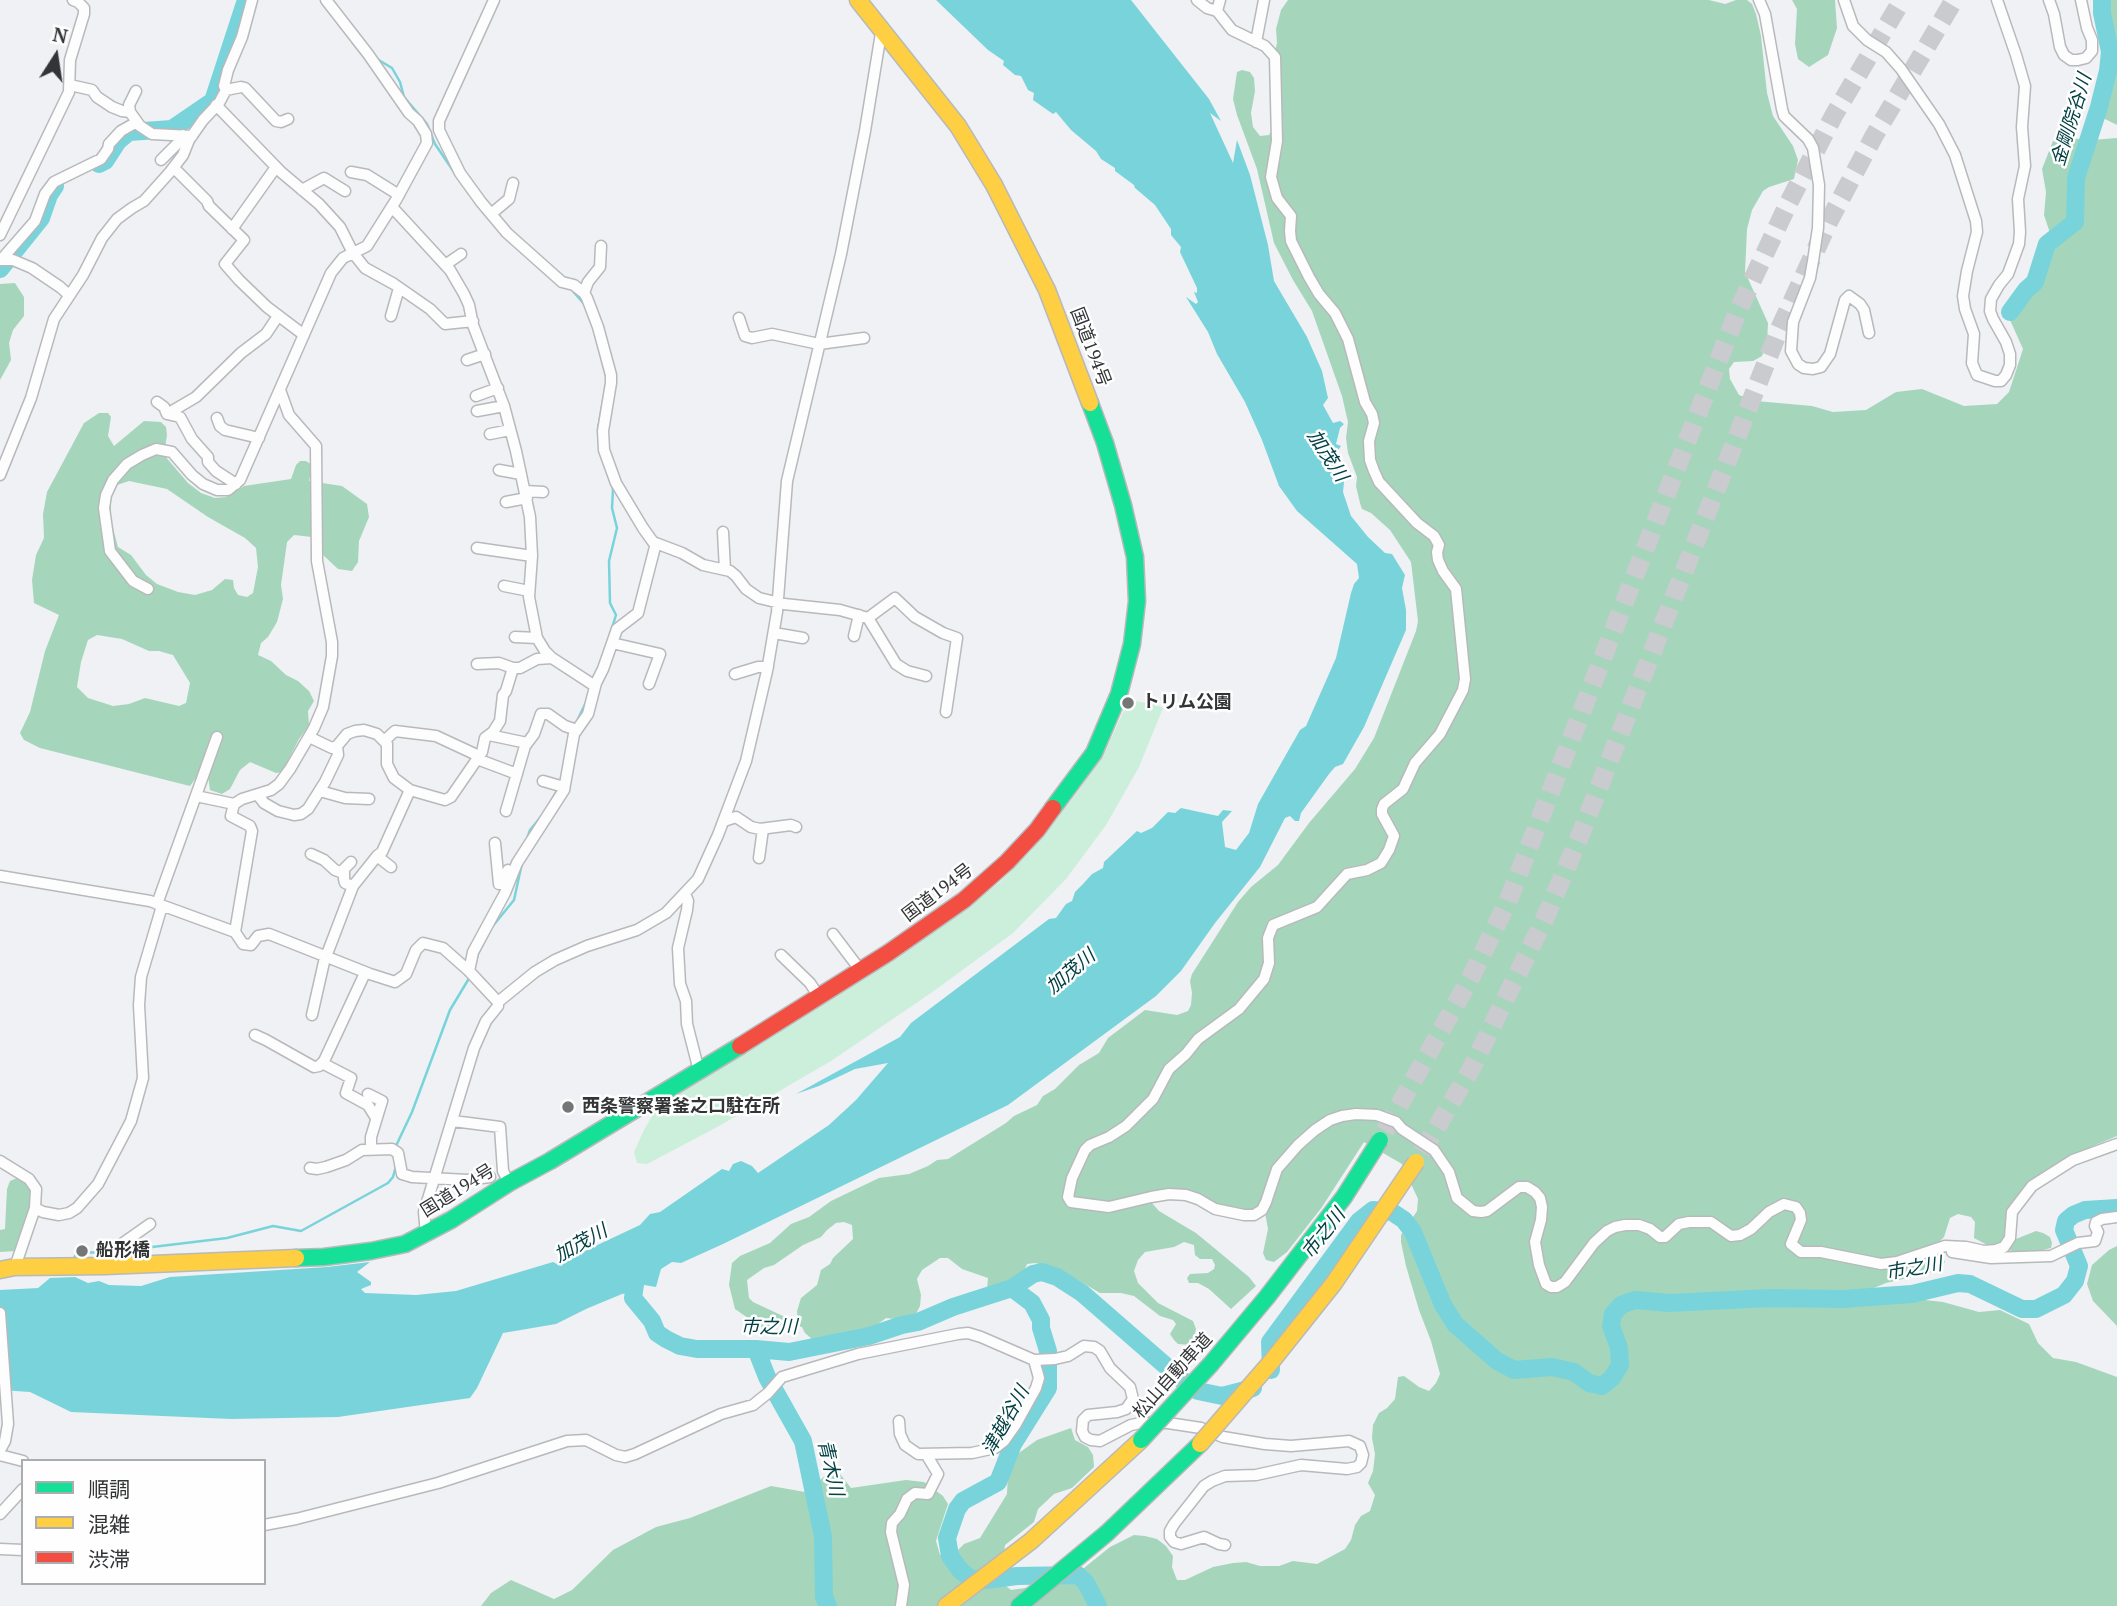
<!DOCTYPE html>
<html>
<head>
<meta charset="utf-8">
<style>
	body { margin:0 }
	#map { position:relative; width:2117px; height:1606px; overflow:hidden; background:#eff1f4; font-family:"PT Serif","Noto Sans JP",serif }
	canvas { display:block }
	.legend { position:absolute; left:21px; top:1459px; width:245px; height:126px; box-sizing:border-box; background:#fefefe; border:2px solid #acadae; margin:0; padding:9px 12px; list-style:none; font-size:21px; color:#323436 }
	.legend li { display:flex; align-items:center; gap:14px; height:35px }
	.legend b { width:35px; border:2px solid #acadae }
	.north { position:absolute; left:21px; top:21px; width:70px; height:70px; -webkit-text-stroke:5px #fefefe; paint-order:stroke; rotate:12deg; font-size:19px; font-weight:700; line-height:28px; text-align:center; color:#323436 }
	.north::after { content:''; display:block; margin:auto; width:24px; height:32px; background:#323436; clip-path:polygon(50% 0,100% 100%,50% 72%,0 100%) }
</style>
</head>
<body>
<div id="map">
<canvas width="2117" height="1606"></canvas>
<ul class="legend">
<li><b style="height:9px;background:#16e098"></b>順調</li>
<li><b style="height:9px;background:#ffcf43"></b>混雑</li>
<li><b style="height:9px;background:#f24e42"></b>渋滞</li>
</ul>
<div class="north">N</div>
</div>
<script>
const c = document.querySelector('canvas').getContext('2d');
c.lineJoin = 'round';
function paint(path, color) { c.fillStyle = color; c.fill(path, 'evenodd'); }
const shape = rows => new Path2D(rows.map(r => 'M' + r).join(''));
function trace(path, color, width, dash) { c.strokeStyle = color; c.lineWidth = width; c.lineCap = dash ? 'butt' : 'round'; c.setLineDash(dash || []); c.stroke(path); }
function drawText(font, color, halo, rows, align = 'center') {
  c.font = font + ' "PT Serif","Noto Sans JP",serif'; c.lineWidth = 5; c.setLineDash([]); c.textBaseline = 'middle'; c.strokeStyle = halo; c.fillStyle = color; for (const [text, x, y, turn = 0] of rows) {
    c.save(); c.translate(x, y); c.rotate((+turn || 0) * Math.PI / 180); c.textAlign = isNaN(turn) ? turn : align; if (halo) c.strokeText(text, 0, 0); c.fillText(text, 0, 0); c.restore();
  }
}
paint(shape([
	[1134,701,1154,704,1163,708,1139,767,1106,825,1066,879,1013,933,931,993,831,1061,719,1126,647,1164,637,1163,634,1152,645,1128,660,1103,969,906,1000,882,1031,851,1073,798,1103,756,1125,708]
]), '#cbefdb');
paint(shape([
	[1288,0,1709,0,1725,4,1736,0,1747,0,1752,4,1756,14,1761,36,1767,93,1773,116,1793,146,1798,160,1794,179,1769,187,1763,191,1752,210,1747,229,1745,272,1768,323,1767,343,1762,356,1753,361,1734,362,1729,369,1730,379,1739,395,1756,401,1812,406,1833,412,1866,410,1896,392,1922,389,1964,406,1997,404,2009,392,2023,349,2010,320,2016,304,2040,288,2050,247,2050,233,2044,215,2046,192,2042,169,2053,141,2068,138,2091,140,2117,138,2117,1136,2072,1155,2045,1171,2030,1184,2007,1221,2006,1236,2016,1239,2036,1231,2043,1233,2050,1237,2052,1243,2051,1248,2039,1251,2013,1251,1991,1247,1974,1238,1975,1222,1971,1217,1958,1214,1950,1218,1944,1237,1940,1241,1940,1255,1945,1262,1937,1271,1886,1283,1864,1292,1866,1302,1875,1305,1916,1299,1943,1302,1979,1312,2000,1310,2029,1324,2038,1343,2053,1358,2076,1362,2117,1377,2117,1606,481,1606,491,1593,511,1580,554,1599,572,1590,613,1550,656,1527,690,1518,771,1486,805,1492,830,1472,840,1474,851,1488,906,1480,924,1482,943,1496,948,1504,936,1541,940,1555,955,1553,964,1544,980,1538,1007,1494,1008,1471,1016,1455,1037,1440,1071,1428,1075,1440,1088,1447,1093,1455,1094,1467,1072,1488,1054,1494,1038,1509,1034,1522,1005,1545,1001,1582,1011,1590,1025,1588,1084,1568,1110,1547,1134,1535,1145,1536,1157,1539,1166,1546,1173,1556,1172,1567,1177,1580,1185,1580,1213,1567,1233,1563,1246,1562,1260,1566,1279,1566,1293,1561,1317,1564,1345,1549,1351,1540,1355,1525,1361,1516,1370,1511,1375,1495,1368,1483,1373,1471,1375,1454,1372,1438,1373,1425,1379,1413,1387,1408,1395,1399,1398,1377,1404,1376,1419,1387,1429,1391,1436,1383,1440,1374,1431,1341,1419,1310,1406,1266,1401,1242,1401,1235,1417,1211,1418,1199,1402,1164,1364,1142,1322,1207,1287,1252,1274,1262,1266,1260,1263,1253,1268,1229,1265,1212,1245,1212,1217,1206,1199,1197,1152,1194,1151,1202,1159,1211,1196,1233,1213,1247,1249,1277,1256,1286,1231,1309,1209,1289,1198,1283,1189,1283,1187,1278,1190,1274,1208,1273,1214,1269,1215,1265,1212,1259,1200,1259,1195,1255,1194,1245,1184,1242,1174,1247,1145,1252,1138,1260,1134,1271,1138,1283,1158,1303,1193,1321,1196,1329,1194,1337,1190,1345,1178,1344,1174,1340,1170,1334,1176,1324,1173,1320,1160,1316,1134,1296,1121,1293,1100,1293,1059,1269,1035,1263,1027,1264,1022,1276,1011,1284,989,1293,987,1289,988,1278,962,1269,948,1258,940,1258,922,1270,917,1279,921,1295,920,1306,914,1318,903,1320,886,1318,870,1330,819,1341,813,1340,805,1333,802,1327,798,1326,797,1311,801,1298,817,1285,821,1270,830,1264,833,1258,853,1239,852,1225,844,1222,836,1223,827,1230,821,1237,803,1245,774,1265,764,1268,747,1280,749,1298,753,1302,785,1317,791,1325,787,1327,779,1324,773,1324,766,1328,752,1325,748,1318,735,1309,729,1285,732,1263,740,1256,770,1243,791,1224,809,1217,831,1201,879,1178,909,1174,928,1166,937,1160,948,1159,1006,1123,1014,1116,1037,1105,1043,1096,1055,1089,1079,1065,1099,1053,1108,1038,1145,1010,1177,1015,1188,1011,1191,1005,1192,993,1190,981,1192,974,1238,902,1251,887,1278,865,1309,823,1355,769,1374,738,1416,631,1418,621,1411,562,1390,530,1371,513,1362,509,1360,503,1356,486,1357,477,1348,453,1346,438,1348,422,1342,396,1312,311,1293,280,1274,243,1257,169,1237,115,1233,99,1237,72,1242,70,1250,72,1254,78,1255,91,1251,113,1253,127,1260,136,1269,135,1272,129,1271,68,1277,43,1276,29,1281,10],
	[1792,0,1835,0,1837,28,1828,55,1809,67,1798,59,1795,44,1797,9],
	[2106,0,2117,0,2117,125,2093,113,2095,98,2106,91,2110,80,2114,39,2106,12],
	[15,283,24,297,24,316,13,330,9,343,11,360,0,380,0,284],
	[99,413,108,413,111,417,108,436,114,446,144,421,161,422,166,427,167,435,164,455,188,483,201,493,215,498,226,497,244,486,291,479,296,465,300,461,306,461,312,465,309,481,342,486,367,504,369,517,359,541,358,562,352,571,338,569,323,555,321,538,294,535,287,542,281,585,283,599,277,622,268,637,261,643,258,655,271,661,286,675,298,681,309,691,314,701,308,711,309,725,299,739,282,772,276,773,250,762,240,770,230,789,222,794,210,790,208,776,199,774,190,786,170,781,40,748,24,740,20,733,30,712,45,651,59,615,34,603,32,580,36,555,44,538,43,514,47,492,84,423],
	[129,481,167,489,208,517,245,538,256,548,258,567,253,593,247,597,238,595,234,588,233,580,225,579,212,590,195,595,178,592,157,584,146,575,131,555,118,547,111,521,111,499,117,485],
	[97,635,122,639,149,651,159,651,173,655,190,683,186,703,179,706,145,698,129,704,113,706,88,698,77,687,81,662,88,640],
	[17,1178,26,1181,31,1191,31,1203,17,1251,0,1252,0,1230,5,1229,7,1189,10,1181],
	[2117,1246,2117,1326,2093,1301,2087,1284,2092,1265,2109,1250]
]), '#a5d6bc');
paint(shape([
	[936,0,1131,0,1209,99,1221,121,1210,113,1233,163,1237,140,1250,175,1268,245,1274,281,1307,337,1322,371,1328,398,1323,405,1333,423,1340,421,1344,424,1340,428,1336,444,1341,446,1336,453,1344,482,1343,492,1351,516,1368,537,1385,553,1392,554,1405,575,1402,588,1406,610,1406,630,1364,727,1343,764,1335,767,1329,774,1301,813,1299,821,1295,821,1290,816,1285,818,1260,867,1215,923,1181,971,1156,996,1008,1105,723,1244,681,1263,672,1262,661,1269,656,1287,644,1285,629,1293,622,1294,586,1309,556,1324,503,1333,477,1388,470,1398,338,1417,231,1419,71,1412,30,1392,0,1390,0,1290,38,1288,50,1278,75,1277,88,1283,99,1281,109,1285,141,1286,170,1277,327,1267,370,1262,357,1272,371,1282,371,1285,361,1289,365,1293,416,1295,456,1291,553,1262,557,1264,640,1225,650,1214,660,1212,722,1169,729,1171,733,1164,741,1161,752,1166,758,1173,829,1125,856,1100,888,1063,855,1069,819,1086,796,1094,900,1037,911,1023,1049,919,1056,918,1066,904,1072,901,1075,892,1083,884,1092,874,1103,868,1104,862,1137,831,1141,833,1152,828,1168,812,1175,813,1181,808,1218,816,1223,810,1232,811,1222,822,1225,847,1236,850,1249,833,1258,804,1300,730,1306,726,1336,658,1351,593,1354,584,1359,578,1357,564,1297,511,1279,486,1262,440,1245,402,1217,354,1208,332,1186,297,1196,304,1198,302,1194,292,1197,293,1197,288,1180,252,1181,247,1171,235,1171,229,1155,205,1135,188,1134,185,1115,171,1115,168,1101,159,1096,151,1071,130,1056,112,1053,114,1033,100,1034,93,1028,90,1021,76,1015,75,1003,65,1004,61,988,50]
]), '#78d4da');
trace(shape([
	[353,43,364,57,367,58],
	[377,59,392,68,400,82,404,97,427,124,435,144,456,175],
	[571,289,585,305],
	[599,441,598,429,607,379,603,365],
	[604,464,613,489,612,508,617,528,609,561,610,603,616,615,611,631],
	[578,719,587,700],
	[551,801,558,789],
	[527,839,530,830,540,818],
	[474,969,478,954,492,927,514,900,522,863],
	[395,1148,412,1112,450,1010,471,975],
	[119,1251,227,1238,273,1226,301,1231,388,1183,393,1177,396,1166,393,1154],
	[74,1258,77,1253,106,1252]
]), '#78d4da', 2.5);
trace(shape([
	[99,164,105,161,118,141,129,132,172,129,213,101,246,0],
	[0,269,41,218,49,195,55,186],
	[2010,312,2026,290,2035,282,2047,244,2075,222,2076,178,2099,107,2108,71,2110,52,2102,13,2102,0],
	[640,1268,636,1278,633,1298,652,1321,657,1333,666,1339,680,1346,697,1349,756,1349,789,1352,869,1336,902,1325,918,1322,953,1307,1012,1288,1033,1274,1042,1272,1057,1277,1082,1293,1182,1380,1198,1391,1222,1396,1253,1388],
	[1012,1288,1032,1303,1041,1320,1041,1328,1048,1351,1048,1388,1013,1444,998,1482,963,1501,957,1509,947,1538,950,1556,960,1570,971,1579,985,1580,1017,1576,1078,1575,1086,1583,1098,1606],
	[756,1349,767,1377,803,1441,823,1536,824,1597,828,1606],
	[1271,1370,1270,1342,1359,1221,1373,1210,1392,1212,1404,1220,1413,1232,1443,1305,1455,1324,1497,1361,1514,1370,1552,1367,1574,1372,1589,1383,1602,1386,1612,1378,1620,1365,1619,1348,1611,1326,1613,1314,1621,1305,1635,1300,1670,1303,1770,1298,1843,1299,1912,1294,1958,1283,1970,1284,2022,1309,2036,1309,2064,1295,2075,1281,2079,1266,2064,1230,2066,1221,2073,1215,2085,1210,2117,1208]
]), '#78d4da', 18);
trace(shape([
	[1385,1131,1472,975,1508,901,1737,313,1789,202,1834,115,1902,0],
	[1422,1152,1470,1071,1546,916,1579,838,1779,330,1829,221,1874,136,1954,0]
]), '#c9cbce', 19, [19, 10]);
const street = shape([
	[494,0,439,121,439,130,460,173,481,202,507,233,562,282,574,285,584,293,587,298,598,327,611,375,611,383,603,431,604,450,616,483,643,528,653,542,682,553,703,565,730,571,736,576,746,589,759,598,784,604,840,610,868,618,895,598,915,617,943,633,957,638,946,712],
	[1197,0,1207,8,1217,11,1232,30,1265,46,1275,57,1277,141,1271,177,1277,198,1291,216,1290,231,1291,241,1309,277,1319,294,1335,313,1348,339,1365,402,1372,414,1374,423,1369,441,1370,460,1374,471,1379,482,1417,523,1434,536,1439,545,1437,552,1438,560,1443,571,1456,589,1465,679,1463,690,1440,734,1415,763,1403,789,1384,804,1382,809,1382,814,1394,836,1389,850,1381,863,1367,870,1347,874,1317,907,1273,925,1268,938,1269,963,1264,979,1239,1009,1198,1039,1186,1054,1169,1069,1153,1099,1126,1126,1109,1137,1090,1145,1085,1150,1072,1178,1068,1197,1071,1202,1109,1207,1151,1197,1169,1194,1186,1195,1198,1199,1215,1209,1244,1215,1254,1215,1262,1210,1266,1202,1277,1169,1298,1145,1315,1130,1330,1120,1342,1116,1356,1114,1377,1115,1396,1122,1402,1129,1434,1150,1449,1172,1457,1198,1473,1211,1481,1212,1487,1211,1519,1187,1527,1187,1535,1192,1540,1198,1542,1207,1541,1220,1535,1242,1539,1265,1546,1284,1551,1287,1557,1287,1565,1282,1594,1243,1607,1231,1615,1227,1625,1225,1639,1225,1650,1229,1660,1237,1665,1237,1679,1224,1689,1222,1711,1222,1731,1236,1740,1235,1751,1229,1769,1212,1784,1204,1796,1207,1800,1213,1801,1220,1791,1244,1801,1252,1821,1252,1881,1264,1897,1262,1945,1246,1966,1247,1984,1251,1996,1250,2004,1247,2010,1238,2012,1212,2032,1186,2073,1160,2117,1144],
	[1759,0,1765,14,1782,109,1784,116,1808,139,1813,148,1819,185,1818,228,1813,261,1810,278,1793,322,1791,351,1798,364,1804,368,1813,369,1821,367,1830,354,1845,300,1849,296,1860,304,1864,310,1869,333],
	[1844,0,1853,26,1867,40,1886,52,1901,69,1939,124,1955,155,1976,221,1977,232,1967,271,1963,296,1965,309,1974,334,1972,363,1977,375,1995,381,2001,381,2006,375,2010,365,2010,354,2006,342,1993,319,1990,311,1991,299,1999,285,2008,274,2019,244,2020,232,2018,199,2025,166,2022,127,2025,86,2016,55,1997,0],
	[2049,0,2054,14,2060,47,2064,55,2071,60,2078,60,2086,58,2092,51,2092,40,2087,28,2081,0],
	[1217,11,1220,0],
	[1256,42,1264,0],
	[70,85,92,90,97,97,112,107,122,111,130,112],
	[226,90,241,87,245,88,276,121,281,122,288,119],
	[136,91,129,105,130,112,140,126,152,134,192,136],
	[216,105,281,172,319,204,340,227,353,253,365,268,394,284,430,309,445,324,473,321],
	[161,160,178,143,183,135],
	[174,168,207,201,209,206,244,240,225,264,239,280,267,307,304,335],
	[351,172,367,175,399,195],
	[302,190,324,178,345,191],
	[392,207,450,270,464,294,469,305,473,325,504,406,516,451,530,517,532,556,529,597,537,638,545,651,552,658,595,686],
	[491,214,509,199,513,183],
	[232,229,276,167],
	[0,235,69,92,70,60,84,14,84,8,78,2,73,0],
	[1,260,35,221,45,194,54,182,101,159,108,149,109,144,121,131,137,122],
	[1,260,13,260,32,268,60,287,69,295],
	[445,265,461,254],
	[584,293,588,282,600,267,601,246],
	[391,316,399,288],
	[739,318,745,336,752,338,772,334,819,344,864,338],
	[467,360,485,354],
	[476,396,498,388],
	[157,402,164,407,167,414,180,417,192,439,208,457,208,462,216,471,236,484],
	[477,411,504,406],
	[167,414,196,397,241,353,266,334,278,316],
	[217,418,220,426,225,430,259,438],
	[490,434,510,430],
	[499,470,521,474],
	[0,475,31,398,54,319,83,275,102,238,117,219,132,208,144,201,170,172,183,155,189,140,203,120,219,103,226,90,224,86,228,70,242,37,252,0],
	[525,491,543,492],
	[506,502,527,498],
	[723,532,725,570],
	[477,548,532,556],
	[504,586,529,591],
	[148,589,133,581,110,551,104,508,106,495,113,480,127,464,142,455,156,449,172,452,192,475,203,484,217,490,228,490,240,480,331,273,343,258,367,246,396,200,427,143,426,134,418,121,409,113,368,54,326,0],
	[868,618,896,664,907,671,926,676],
	[774,633,803,638],
	[854,636,859,615],
	[515,637,537,638],
	[612,643,660,654,649,684],
	[477,664,499,663,513,668,520,668,537,659,552,658],
	[735,674,758,667,768,667],
	[489,735,527,743],
	[309,737,332,748,337,746,347,734,355,731,364,730,377,734,387,744,387,764,394,778,410,790,445,800,451,797,482,752,485,738,493,732,500,721,503,695,506,691,513,668],
	[384,741,395,731,436,736,479,756],
	[477,759,517,774],
	[543,781,564,787],
	[320,791,345,798,369,799],
	[258,795,264,803,278,811,294,815,301,814,308,809,325,782,338,755,337,746],
	[196,796,234,804,242,799,271,790,279,784,290,769,314,728,323,707,332,656,332,642,317,561,316,446,289,415,280,390],
	[234,804,231,816,250,826,252,831,235,932],
	[506,811,525,746,534,734,541,714,548,714,565,726,577,730],
	[724,821,736,817,751,827,760,829,791,825,796,827],
	[495,843,499,884,501,884,508,870],
	[311,854,324,860,335,870,343,873],
	[377,856,391,867],
	[759,858,763,829],
	[351,862,344,869,344,879,345,883,353,886],
	[0,876,150,901,235,932,243,944,251,945,258,936,269,934,370,974,395,982,406,974,416,950,423,943,443,948,469,971],
	[685,894,688,901,687,910,678,948,680,984,686,1001,687,1024,699,1071],
	[157,904,217,737],
	[833,934,861,971],
	[781,955,810,983,819,997],
	[498,1002,535,972,555,960,587,946,637,930,666,913,698,879,718,835,746,761,767,671,777,612,787,481,841,254,865,131,881,33],
	[312,1015,324,962,353,886,377,856,382,852,410,790],
	[255,1035,266,1040,314,1067,319,1066,324,1061,365,973],
	[322,1063,351,1078,346,1093,368,1105,376,1118],
	[368,1094,382,1101,371,1137,371,1149],
	[453,1121,500,1127,503,1171,509,1183],
	[0,1161,29,1179,36,1189,35,1208,15,1267],
	[310,1168,317,1169,326,1167,346,1160,362,1150,392,1149,398,1153,402,1174,412,1177,467,1180,490,1177],
	[35,1208,43,1212,59,1215,69,1213,77,1208,98,1184,131,1121,143,1078,139,1005,141,977,162,906],
	[426,1234,424,1212,474,1048,486,1021,498,1006,498,1002,469,971,473,952,505,893,517,863,564,790,574,734,588,714,596,683,603,669,617,629,638,613,656,543],
	[1952,1252,1991,1258,2051,1256,2078,1243,2095,1241,2098,1232,2095,1226,2096,1222,2102,1219,2117,1217],
	[105,1266,107,1256,113,1250,150,1224],
	[0,1313,8,1424,5,1441,0,1450],
	[899,1421,900,1434,905,1445,918,1454,972,1453,995,1448,1004,1441,1016,1424,1036,1388,1039,1378,1034,1360],
	[0,1455,23,1461],
	[0,1514,23,1489],
	[264,1525,296,1519,438,1483,567,1441,586,1440,616,1455,625,1457,635,1454,721,1414,753,1405,768,1393,782,1377,858,1354,958,1334,968,1333,981,1337,1034,1360,1055,1359,1068,1356,1084,1346,1094,1347,1100,1351,1110,1368,1130,1387,1133,1399,1126,1409,1117,1412,1088,1415,1083,1420,1082,1431,1085,1437,1091,1440,1100,1441,1131,1425,1141,1423,1168,1423,1201,1428,1223,1437,1265,1444,1291,1446,1349,1441,1360,1446,1363,1455,1361,1463,1357,1467,1347,1469,1301,1465,1256,1475,1225,1476,1212,1481,1204,1486,1174,1524,1170,1531,1170,1537,1174,1542,1181,1544,1204,1537,1219,1544,1225,1545],
	[0,1549,23,1550],
	[901,1606,904,1585,891,1532,892,1523,900,1514,907,1499,915,1493,928,1494,938,1474,926,1454]
]);
const fast = shape([
	[1053,808,1094,753,1119,694,1132,644,1137,601,1135,557,1123,505,1105,443,1090,403],
	[296,1258,324,1257,371,1251,405,1244,451,1220,509,1183,550,1161,740,1046],
	[1019,1606,1107,1533,1200,1444]
]);
const slow = shape([
	[858,0,958,126,994,185,1047,290,1090,403],
	[0,1270,15,1267,105,1266,296,1258],
	[946,1606,1031,1541,1141,1440]
]);
const jam = shape([
	[740,1046,888,953,964,900,1007,862,1037,830,1053,808]
]);
trace(street, '#b7b9bb', 13);
trace(fast, '#b7b9bb', 19);
trace(slow, '#b7b9bb', 19);
trace(jam, '#b7b9bb', 19);
trace(street, '#fdfdfd', 10);
trace(fast, '#16e098', 16);
trace(slow, '#ffcf43', 16);
trace(jam, '#f24e42', 16);
const fastBridge = shape([
	[1141,1440,1211,1364,1267,1297,1344,1197,1380,1140]
]);
const slowBridge = shape([
	[1200,1444,1271,1362,1334,1283,1416,1162]
]);
trace(fastBridge, '#b7b9bb', 19, []);
trace(slowBridge, '#b7b9bb', 19, []);
trace(fastBridge, '#16e098', 16);
trace(slowBridge, '#ffcf43', 16);
for (const [x, y, r, color] of [
	[1128,703,7,"#747678"],
	[568,1107,7,"#747678"],
	[82,1251,7,"#747678"]
]) { const dot = new Path2D(); dot.arc(x, y, r, 0, 2 * Math.PI); c.fillStyle = color; c.fill(dot); trace(dot, '#fefefe', 2.5); }
drawText('18px', '#323436', '#fefefe', [
	["国道194号",1090,347,69],
	["国道194号",938,893,-37],
	["国道194号",458,1191,-32],
	["松山自動車道",1173,1376,-48]
]);
drawText('bold 18px', '#323436', '#fefefe', [
	["トリム公園",1142,703],
	["西条警察署釜之口駐在所",582,1107],
	["船形橋",96,1251]
], 'left');
drawText('italic 19px', '#034144', '#fefefe', [
	["金剛院谷川",2072,120,-73],
	["加茂川",1327,456,57],
	["加茂川",1071,972,-40],
	["市之川",1324,1234,-52],
	["加茂川",581,1244,-29],
	["市之川",1914,1269,-10],
	["市之川",769,1328],
	["津越谷川",1006,1421,-61],
	["青木川",830,1468,77]
]);
</script>
</body>
</html>
